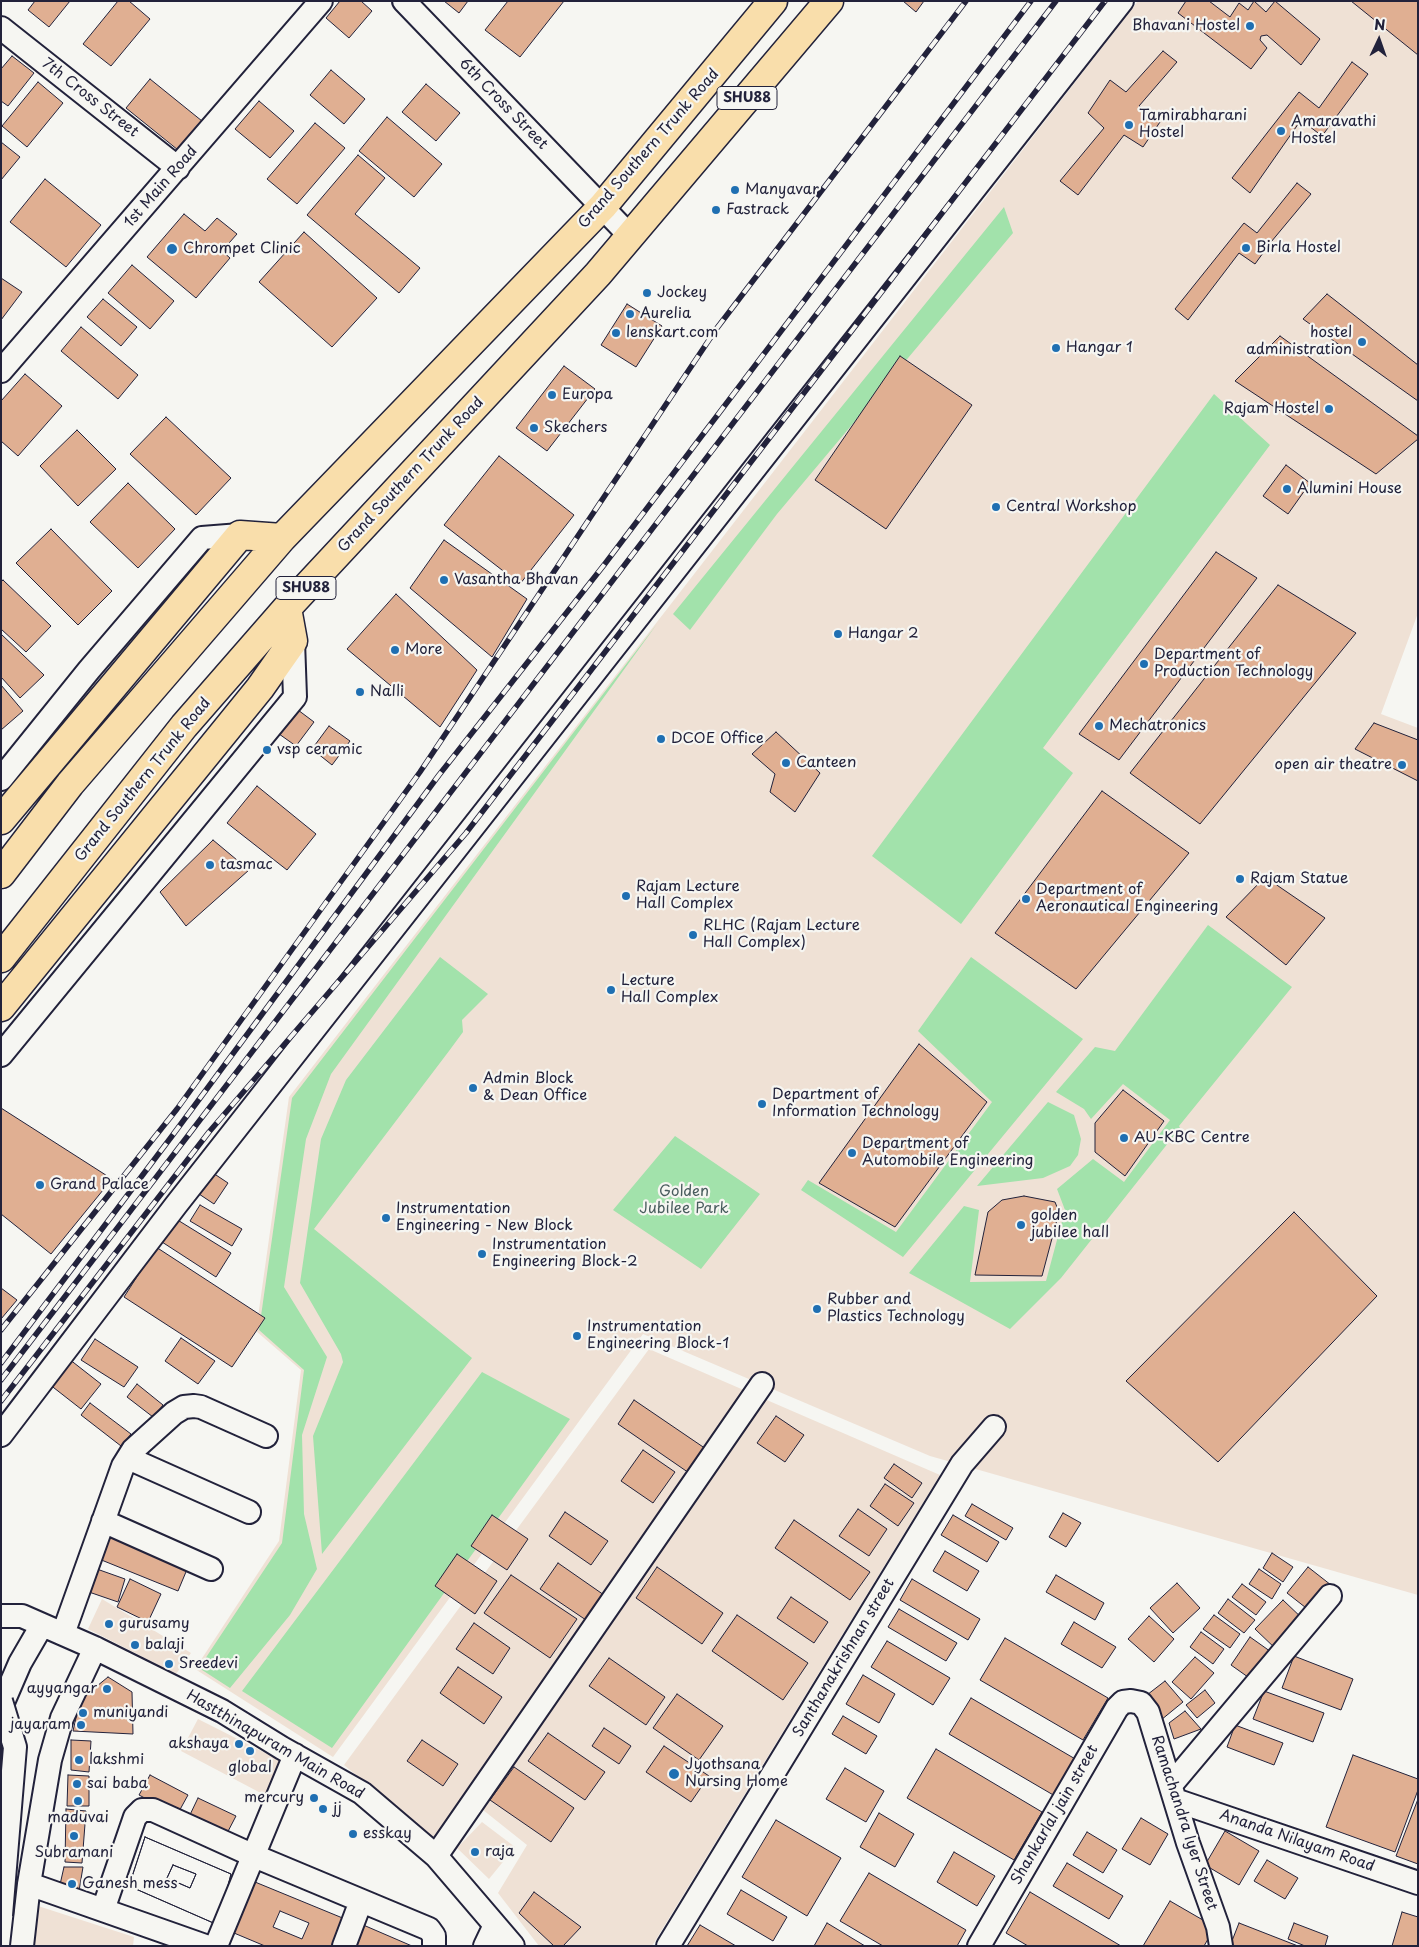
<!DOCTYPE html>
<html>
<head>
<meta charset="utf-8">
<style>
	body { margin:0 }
	#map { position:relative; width:1419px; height:1947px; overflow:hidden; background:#f6f6f2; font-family:"Playpen Sans",sans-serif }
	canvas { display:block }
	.frame { position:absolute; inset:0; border:2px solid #22223b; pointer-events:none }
	.north { position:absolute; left:1354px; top:15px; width:50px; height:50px; -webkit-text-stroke:4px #f6f6f2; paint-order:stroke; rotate:3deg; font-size:14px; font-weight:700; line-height:20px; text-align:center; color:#22223b }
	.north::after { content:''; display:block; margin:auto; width:18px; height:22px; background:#22223b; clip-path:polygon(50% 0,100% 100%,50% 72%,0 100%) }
</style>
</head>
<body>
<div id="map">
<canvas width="1419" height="1947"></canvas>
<div class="frame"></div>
<div class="north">N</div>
</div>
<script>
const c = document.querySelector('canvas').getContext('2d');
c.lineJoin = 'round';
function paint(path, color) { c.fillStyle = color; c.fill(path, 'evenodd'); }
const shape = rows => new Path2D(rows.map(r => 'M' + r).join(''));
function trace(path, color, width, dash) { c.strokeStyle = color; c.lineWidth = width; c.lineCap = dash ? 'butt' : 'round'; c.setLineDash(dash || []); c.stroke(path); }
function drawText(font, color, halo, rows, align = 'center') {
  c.font = font + ' "Playpen Sans",sans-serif'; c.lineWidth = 4.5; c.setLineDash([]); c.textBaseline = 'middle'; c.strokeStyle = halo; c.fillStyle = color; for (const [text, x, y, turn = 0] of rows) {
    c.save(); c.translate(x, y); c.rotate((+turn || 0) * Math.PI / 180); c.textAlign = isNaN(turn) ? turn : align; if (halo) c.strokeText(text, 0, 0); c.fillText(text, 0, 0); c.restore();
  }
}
paint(shape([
	[1138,1,1418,1,1418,613,1381,714,1418,728,1418,1595,930,1456,643,1334,333,1757,195,1669,279,1541,301,1370,256,1331,289,1097],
	[649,1349,940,1475,652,1946,539,1946,498,1893,527,1845,468,1798,435,1840,344,1765],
	[102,1599,191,1653,176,1674,88,1629],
	[198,1719,295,1768,274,1800,181,1751],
	[482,1822,515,1847,489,1879,457,1848],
	[38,1906,134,1937,133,1946,34,1946]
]), '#efe1d5');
paint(shape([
	[1004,207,1013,233,777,514,690,630,673,614],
	[1214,394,1270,445,1043,748,1073,773,961,924,872,856],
	[657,624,331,1074,306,1139,284,1287,327,1357,302,1435,304,1514,317,1569,290,1615,230,1688,199,1668,282,1543,304,1370,259,1330,292,1098],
	[1208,925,1292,987,1179,1126,1180,1128,1061,1278,1010,1329,909,1273,964,1206,979,1210,970,1282,1046,1281,1065,1210,1057,1189,1093,1159,1124,1182,1170,1120,1123,1084,1091,1119,1084,1109,1056,1092,1095,1047,1115,1051],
	[440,957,488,994,462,1020,463,1032,449,1051,314,1229,472,1358,322,1554,313,1436,343,1362,341,1354,300,1283,321,1139,346,1080],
	[971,957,1083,1039,903,1257,801,1190,808,1180,896,1232,992,1102,918,1031],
	[1048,1102,1074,1115,1081,1139,1078,1155,1070,1166,1043,1178,977,1186],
	[675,1136,760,1194,701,1269,613,1210],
	[482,1372,570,1419,332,1748,242,1691]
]), '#a2e2ab');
const building = shape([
	[35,1,70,1,49,27,28,10,35,1],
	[118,1,129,1,150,19,111,66,83,44,118,1],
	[340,1,361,1,372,11,349,38,326,18,340,1],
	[444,1,468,1,459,13,444,1],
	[508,1,564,1,520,57,485,30,508,1],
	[903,1,924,1,916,12,903,1],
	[1186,1,1209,1,1230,17,1239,3,1248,10,1254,1,1266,12,1275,1,1320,39,1301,65,1267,35,1261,36,1260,40,1267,48,1251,69,1178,13,1186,1],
	[1351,1,1418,1,1418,55,1351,1],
	[1163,51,1177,62,1139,106,1160,122,1143,147,1124,135,1078,195,1060,181,1104,128,1088,113,1110,80,1126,92,1163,51],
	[12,56,34,73,8,106,1,101,1,69,12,56],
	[1352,62,1368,74,1322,136,1301,120,1250,193,1232,178,1299,92,1319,108,1352,62],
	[331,70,365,99,344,124,310,95,331,70],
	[150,79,202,121,178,150,126,108,150,79],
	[38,82,63,103,27,147,2,126,38,82],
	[426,84,460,113,436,141,402,112,426,84],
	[259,101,294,131,270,158,235,129,259,101],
	[387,117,442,164,414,197,359,151,387,117],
	[315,123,345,148,297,204,267,179,315,123],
	[1,142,20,157,1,180,1,142],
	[358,155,385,178,355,214,420,268,399,293,307,215,358,155],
	[45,179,101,225,66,267,10,222,45,179],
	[1297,183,1311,194,1271,242,1255,264,1239,253,1188,320,1175,309,1244,223,1257,233,1297,183],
	[184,214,205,231,217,218,237,234,222,251,230,258,196,298,147,257,184,214],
	[304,232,377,298,332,347,259,282,304,232],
	[132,265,174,301,150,329,108,293,132,265],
	[1,278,22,292,1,320,1,278],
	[1327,294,1418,365,1418,401,1303,319,1327,294],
	[103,299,137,327,121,346,87,317,103,299],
	[627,304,662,326,636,367,601,345,627,304],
	[81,327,138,375,118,399,61,351,81,327],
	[1280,336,1418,436,1418,439,1376,474,1235,381,1280,336],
	[900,356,972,405,886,529,815,480,900,356],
	[564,366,595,389,547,451,516,428,564,366],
	[25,374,62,406,18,456,1,441,1,401,25,374],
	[166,417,231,478,196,515,130,454,166,417],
	[77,430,116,469,78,506,40,466,77,430],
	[499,456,574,515,520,584,444,525,499,456],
	[1286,465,1310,483,1288,514,1263,496,1286,465],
	[128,483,175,529,138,568,90,522,128,483],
	[51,529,112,591,78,625,16,563,51,529],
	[444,540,527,599,492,657,410,588,444,540],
	[1216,552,1257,578,1119,760,1079,734,1216,552],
	[3,580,51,626,26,652,1,629,1,582,3,580],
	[1278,585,1356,633,1200,824,1130,773,1278,585],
	[396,594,477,670,440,727,347,649,396,594],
	[1,634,44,675,20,698,1,677,1,634],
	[1,685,23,711,1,730,1,685],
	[290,704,314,722,296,746,272,729,290,704],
	[1374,723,1418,740,1418,781,1355,749,1374,723],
	[329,726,350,741,332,765,312,749,329,726],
	[776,732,820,773,795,812,770,792,775,774,752,754,776,732],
	[257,786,316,834,287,870,227,823,257,786],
	[1102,791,1189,853,1076,989,995,933,1102,791],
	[213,840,249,870,186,926,160,892,213,840],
	[1265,877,1325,918,1286,965,1226,917,1265,877],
	[919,1044,987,1102,895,1227,819,1183,919,1044],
	[1123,1090,1164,1121,1125,1176,1095,1152,1095,1123,1123,1090],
	[1,1108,112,1179,51,1254,1,1214,1,1108],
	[210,1171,228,1183,214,1204,196,1192,210,1171],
	[1024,1196,1055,1202,1059,1212,1042,1276,975,1275,988,1212,1002,1200,1024,1196],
	[200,1205,242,1229,232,1246,190,1221,200,1205],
	[1294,1212,1377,1296,1218,1462,1126,1381,1294,1212],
	[176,1219,231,1253,216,1277,162,1242,176,1219],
	[156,1247,265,1318,232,1367,124,1297,156,1247],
	[1,1288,17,1300,1,1319,1,1288],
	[181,1338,215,1361,198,1384,165,1361,181,1338],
	[95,1339,138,1367,124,1387,81,1360,95,1339],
	[69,1359,101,1384,81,1409,49,1384,69,1359],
	[137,1384,163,1405,153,1417,127,1397,137,1384],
	[634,1400,709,1451,692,1475,618,1424,634,1400],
	[90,1403,131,1434,121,1446,81,1415,90,1403],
	[776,1416,804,1435,785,1462,757,1443,776,1416],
	[643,1450,675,1472,653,1503,621,1481,643,1450],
	[894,1464,922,1483,912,1498,884,1478,894,1464],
	[885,1484,914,1503,898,1526,870,1506,885,1484],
	[972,1504,1013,1528,1006,1540,965,1516,972,1504],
	[858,1509,887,1529,869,1556,839,1536,858,1509],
	[565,1512,608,1541,591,1565,549,1536,565,1512],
	[1063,1513,1081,1523,1066,1547,1049,1537,1063,1513],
	[492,1515,528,1539,507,1570,471,1546,492,1515],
	[953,1515,999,1542,987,1562,941,1535,953,1515],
	[794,1520,870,1572,850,1600,775,1548,794,1520],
	[109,1535,188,1567,178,1591,99,1559,109,1535],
	[945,1551,979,1571,967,1591,933,1571,945,1551],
	[1272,1553,1293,1567,1283,1582,1263,1568,1272,1553],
	[457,1554,497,1581,475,1614,435,1586,457,1554],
	[558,1563,604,1595,586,1620,540,1589,558,1563],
	[657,1567,723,1613,702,1644,636,1598,657,1567],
	[1308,1567,1331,1585,1310,1611,1287,1593,1308,1567],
	[94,1568,125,1579,118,1602,86,1591,94,1568],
	[1259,1569,1281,1584,1272,1599,1249,1584,1259,1569],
	[511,1575,577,1619,550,1658,484,1613,511,1575],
	[1056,1575,1104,1603,1095,1620,1046,1592,1056,1575],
	[130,1579,161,1594,148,1622,117,1607,130,1579],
	[912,1579,980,1619,968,1640,900,1600,912,1579],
	[1177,1583,1200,1608,1173,1633,1150,1608,1177,1583],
	[1242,1584,1266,1602,1256,1615,1232,1597,1242,1584],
	[791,1597,828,1622,814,1643,777,1618,791,1597],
	[1228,1599,1255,1620,1244,1633,1218,1613,1228,1599],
	[1283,1600,1305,1621,1277,1650,1255,1629,1283,1600],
	[899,1609,957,1643,946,1661,888,1627,899,1609],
	[737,1615,808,1663,783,1700,712,1651,737,1615],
	[1214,1615,1240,1634,1230,1648,1203,1629,1214,1615],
	[1149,1616,1174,1639,1154,1662,1128,1639,1149,1616],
	[1074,1622,1116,1647,1102,1668,1061,1644,1074,1622],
	[474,1623,510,1648,493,1674,456,1649,474,1623],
	[1201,1632,1224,1649,1213,1664,1190,1647,1201,1632],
	[1250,1637,1274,1654,1255,1682,1231,1665,1250,1637],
	[1005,1638,1108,1698,1083,1740,980,1680,1005,1638],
	[887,1641,950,1678,933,1705,871,1667,887,1641],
	[1294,1656,1353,1679,1341,1710,1282,1688,1294,1656],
	[1195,1657,1214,1673,1191,1699,1172,1682,1195,1657],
	[609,1658,665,1697,646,1725,589,1686,609,1658],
	[458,1667,502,1697,484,1724,440,1693,458,1667],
	[863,1675,895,1694,879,1723,846,1704,863,1675],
	[108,1677,132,1692,133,1734,73,1731,80,1700,108,1677],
	[1165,1681,1183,1702,1161,1720,1143,1698,1165,1681],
	[1205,1690,1215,1703,1197,1718,1186,1705,1205,1690],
	[1264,1691,1324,1713,1313,1742,1253,1719,1264,1691],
	[677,1694,723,1726,699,1760,653,1728,677,1694],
	[971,1698,1077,1760,1055,1796,949,1734,971,1698],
	[1185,1711,1201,1729,1174,1739,1169,1723,1185,1711],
	[843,1716,877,1736,866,1754,832,1734,843,1716],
	[1235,1725,1283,1743,1274,1765,1227,1747,1235,1725],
	[604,1728,631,1746,619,1764,592,1746,604,1728],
	[548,1733,605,1772,585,1800,528,1761,548,1733],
	[71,1740,91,1741,89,1772,71,1770,71,1740],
	[422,1740,458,1764,443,1786,407,1761,422,1740],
	[664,1746,709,1776,691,1802,646,1772,664,1746],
	[936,1749,1042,1812,1014,1860,907,1798,936,1749],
	[1353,1755,1418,1779,1418,1790,1395,1852,1326,1827,1353,1755],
	[514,1767,574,1808,551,1842,490,1800,514,1767],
	[845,1768,884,1791,866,1822,826,1799,845,1768],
	[68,1775,89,1776,89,1806,67,1806,68,1775],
	[150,1775,188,1795,177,1815,139,1795,150,1775],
	[198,1798,236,1816,224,1839,187,1821,198,1798],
	[1418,1799,1418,1864,1396,1856,1418,1799],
	[66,1809,86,1811,82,1863,65,1862,66,1809],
	[879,1813,914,1834,895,1867,860,1847,879,1813],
	[1141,1818,1168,1834,1150,1865,1122,1849,1141,1818],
	[776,1820,841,1858,807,1916,742,1877,776,1820],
	[1225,1831,1259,1851,1239,1885,1205,1865,1225,1831],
	[1087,1832,1117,1850,1103,1873,1073,1855,1087,1832],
	[145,1837,231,1874,218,1925,129,1886,145,1837],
	[173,1865,196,1874,190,1888,167,1878,173,1865],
	[145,1837,231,1874,218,1925,129,1886,145,1837],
	[173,1865,196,1874,190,1888,167,1878,173,1865],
	[954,1852,995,1876,977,1906,937,1882,954,1852],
	[1267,1860,1298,1878,1285,1899,1254,1881,1267,1860],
	[1067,1863,1123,1896,1109,1919,1053,1886,1067,1863],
	[64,1867,83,1867,79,1891,59,1889,64,1867],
	[869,1873,966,1930,957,1946,883,1946,840,1921,869,1873],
	[255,1882,345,1919,334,1946,265,1946,234,1933,255,1882],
	[280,1911,309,1923,302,1939,273,1927,280,1911],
	[741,1890,787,1917,773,1941,727,1914,741,1890],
	[534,1892,581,1927,563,1946,554,1946,519,1913,534,1892],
	[1030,1892,1121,1946,1028,1946,1006,1933,1030,1892],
	[1170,1901,1215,1927,1204,1946,1143,1946,1170,1901],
	[1402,1912,1418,1917,1418,1946,1392,1946,1402,1912],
	[827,1923,865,1946,814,1946,827,1923],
	[1239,1923,1298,1946,1230,1946,1239,1923],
	[1294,1923,1328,1936,1325,1946,1305,1946,1288,1939,1294,1923],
	[361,1924,412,1946,352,1946,361,1924],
	[700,1925,736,1946,687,1946,700,1925]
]);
paint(building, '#e0af92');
trace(building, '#22223b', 1);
const minor = shape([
	[404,1,630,236],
	[1,28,178,168],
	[1,371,321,1],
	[1,779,89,670,202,538,240,535],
	[1,1055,295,697,293,641],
	[1,1435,176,1205,1122,1],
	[128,1458,249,1512],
	[103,1521,211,1569],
	[1,1616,22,1616,95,1648,222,1711,282,1748,362,1793,436,1856,513,1946],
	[63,1634,123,1466,133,1450,174,1413,184,1407,194,1406,201,1407,266,1436],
	[1,1707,20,1663,42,1625],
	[1171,1785,1330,1596],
	[1175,1800,1418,1883],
	[436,1856,762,1384],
	[29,1884,205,1946],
	[103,1910,135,1817,142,1810,153,1810,252,1855,429,1929,434,1936,434,1946],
	[22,1946,29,1884,50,1760,62,1718,95,1648],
	[216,1946,295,1755],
	[344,1946,361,1901],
	[485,1946,495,1925],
	[668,1946,962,1464,994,1427],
	[979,1946,1117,1708,1123,1702,1131,1701,1141,1703,1148,1712,1188,1843,1218,1927,1221,1946]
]);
const major = shape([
	[1,820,240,535,282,538],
	[1,874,70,784,282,538,603,206,773,1],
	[1,958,184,726,287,608,598,274,829,1],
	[1,1007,260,688,293,641,287,608]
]);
trace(minor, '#22223b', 26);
trace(major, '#22223b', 31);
trace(minor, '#f6f6f2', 22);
trace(major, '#f9deab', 28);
const rail = shape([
	[1,1330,177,1109,420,772,717,328,966,1],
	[1,1363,172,1136,439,775,604,565,1031,1],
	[1,1380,1056,1],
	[1,1401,209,1132,466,833,1105,1]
]);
trace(rail, '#22223b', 5.5);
trace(rail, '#f6f6f2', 4, [11]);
const minorBridge = shape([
	[1,1701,15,1747,1,1915]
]);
trace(minorBridge, '#22223b', 26, []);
trace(minorBridge, '#f6f6f2', 22);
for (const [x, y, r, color] of [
	[1250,26,5,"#1f6fb2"],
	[1129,125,5,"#1f6fb2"],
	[1281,131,5,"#1f6fb2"],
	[735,190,5,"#1f6fb2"],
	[716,210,5,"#1f6fb2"],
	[1246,248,5,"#1f6fb2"],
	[172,249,6,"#1f6fb2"],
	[647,293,5,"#1f6fb2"],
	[630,314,5,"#1f6fb2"],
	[616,333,5,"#1f6fb2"],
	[1362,342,5,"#1f6fb2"],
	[1056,348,5,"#1f6fb2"],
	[552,395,5,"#1f6fb2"],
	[1329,409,5,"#1f6fb2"],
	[534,428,5,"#1f6fb2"],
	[1287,489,5,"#1f6fb2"],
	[996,507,5,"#1f6fb2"],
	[444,580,5,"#1f6fb2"],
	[838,634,5,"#1f6fb2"],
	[395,650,5,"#1f6fb2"],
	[1144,664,5,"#1f6fb2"],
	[360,692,5,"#1f6fb2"],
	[1099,726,5,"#1f6fb2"],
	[661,739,5,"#1f6fb2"],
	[267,750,5,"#1f6fb2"],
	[786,763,5,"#1f6fb2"],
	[1402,765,5,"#1f6fb2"],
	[210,865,5,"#1f6fb2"],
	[1240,879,5,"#1f6fb2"],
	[626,896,5,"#1f6fb2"],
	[1026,899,5,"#1f6fb2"],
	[693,935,5,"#1f6fb2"],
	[611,990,5,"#1f6fb2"],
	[473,1088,5,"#1f6fb2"],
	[762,1104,5,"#1f6fb2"],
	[1124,1138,5,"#1f6fb2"],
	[852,1153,5,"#1f6fb2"],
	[40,1185,5,"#1f6fb2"],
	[386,1218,5,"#1f6fb2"],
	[1021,1225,5,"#1f6fb2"],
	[482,1254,5,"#1f6fb2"],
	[817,1309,5,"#1f6fb2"],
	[577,1336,5,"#1f6fb2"],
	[109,1624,5,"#1f6fb2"],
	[135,1645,5,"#1f6fb2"],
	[169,1664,5,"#1f6fb2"],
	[107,1689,5,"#1f6fb2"],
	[83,1713,5,"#1f6fb2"],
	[81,1725,5,"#1f6fb2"],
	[239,1744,5,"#1f6fb2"],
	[250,1751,5,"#1f6fb2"],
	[79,1760,5,"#1f6fb2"],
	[674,1774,6,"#1f6fb2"],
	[77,1784,5,"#1f6fb2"],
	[314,1798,5,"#1f6fb2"],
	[78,1801,5,"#1f6fb2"],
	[323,1809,5,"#1f6fb2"],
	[353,1834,5,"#1f6fb2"],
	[74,1836,5,"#1f6fb2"],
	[475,1852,5,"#1f6fb2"],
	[72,1884,5,"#1f6fb2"]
]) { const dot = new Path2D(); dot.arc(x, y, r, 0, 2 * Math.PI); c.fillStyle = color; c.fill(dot); trace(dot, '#f6f6f2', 2); }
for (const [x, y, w] of [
	[747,98,60],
	[306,588,60]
]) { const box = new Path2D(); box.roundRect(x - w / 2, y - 11.5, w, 23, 4); c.fillStyle = '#f6f6f2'; c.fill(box); trace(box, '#22223b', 1); }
drawText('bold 14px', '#22223b', null, [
	["SHU88",747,98],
	["SHU88",306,588]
]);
drawText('15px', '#22223b', '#f6f6f2', [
	["Bhavani Hostel",1240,26,"right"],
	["Tamirabharani",1139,116],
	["Hostel",1139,133],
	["Amaravathi",1291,122],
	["Hostel",1291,139],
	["Manyavar",745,190],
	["Fastrack",726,210],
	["Birla Hostel",1256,248],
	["Chrompet Clinic",183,249],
	["Jockey",657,293],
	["Aurelia",640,314],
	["lenskart.com",626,333],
	["hostel",1352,333,"right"],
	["administration",1352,350,"right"],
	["Hangar 1",1066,348],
	["Europa",562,395],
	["Rajam Hostel",1319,409,"right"],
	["Skechers",544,428],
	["Alumini House",1297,489],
	["Central Workshop",1006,507],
	["Vasantha Bhavan",454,580],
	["Hangar 2",848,634],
	["More",405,650],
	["Department of",1154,655],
	["Production Technology",1154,672],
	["Nalli",370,692],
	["Mechatronics",1109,726],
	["DCOE Office",671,739],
	["vsp ceramic",277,750],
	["Canteen",796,763],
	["open air theatre",1392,765,"right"],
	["tasmac",220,865],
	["Rajam Statue",1250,879],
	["Rajam Lecture",636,887],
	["Hall Complex",636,904],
	["Department of",1036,890],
	["Aeronautical Engineering",1036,907],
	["RLHC (Rajam Lecture",703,926],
	["Hall Complex)",703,943],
	["Lecture",621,981],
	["Hall Complex",621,998],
	["Admin Block",483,1079],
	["& Dean Office",483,1096],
	["Department of",772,1095],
	["Information Technology",772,1112],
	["AU-KBC Centre",1134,1138],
	["Department of",862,1144],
	["Automobile Engineering",862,1161],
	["Grand Palace",50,1185],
	["Instrumentation",396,1209],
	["Engineering - New Block",396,1226],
	["golden",1031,1216],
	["jubilee hall",1031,1233],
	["Instrumentation",492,1245],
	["Engineering Block-2",492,1262],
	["Rubber and",827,1300],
	["Plastics Technology",827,1317],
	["Instrumentation",587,1327],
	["Engineering Block-1",587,1344],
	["gurusamy",119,1624],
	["balaji",145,1645],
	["Sreedevi",179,1664],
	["ayyangar",97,1689,"right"],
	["muniyandi",93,1713],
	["jayaram",71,1725,"right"],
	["akshaya",229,1744,"right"],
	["lakshmi",89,1760],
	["Jyothsana",685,1765],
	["Nursing Home",685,1782],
	["global",250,1768,"center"],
	["sai baba",87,1784],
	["mercury",304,1798,"right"],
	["jj",333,1809],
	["maduvai",78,1818,"center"],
	["esskay",363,1834],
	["raja",485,1852],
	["Subramani",74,1853,"center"],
	["Ganesh mess",82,1884]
], 'left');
drawText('15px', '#22223b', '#f6f6f2', [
	["7th Cross Street",90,98,38],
	["6th Cross Street",503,104,46],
	["Grand Southern Trunk Road",649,149,-49],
	["1st Main Road",161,187,-49],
	["Grand Southern Trunk Road",411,475,-47],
	["Grand Southern Trunk Road",143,780,-51],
	["Santhanakrishnan street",844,1658,-59],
	["Hastthinapuram Main Road",275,1745,30],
	["Shankarlal jain street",1055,1815,-60],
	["Ramachandra Iyer Street",1184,1823,72],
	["Ananda Nilayam Road",1297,1841,19]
]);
drawText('15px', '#485c5d', '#f6f6f2', [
	["Golden",684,1192],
	["Jubilee Park",684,1209]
]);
</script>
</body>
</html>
